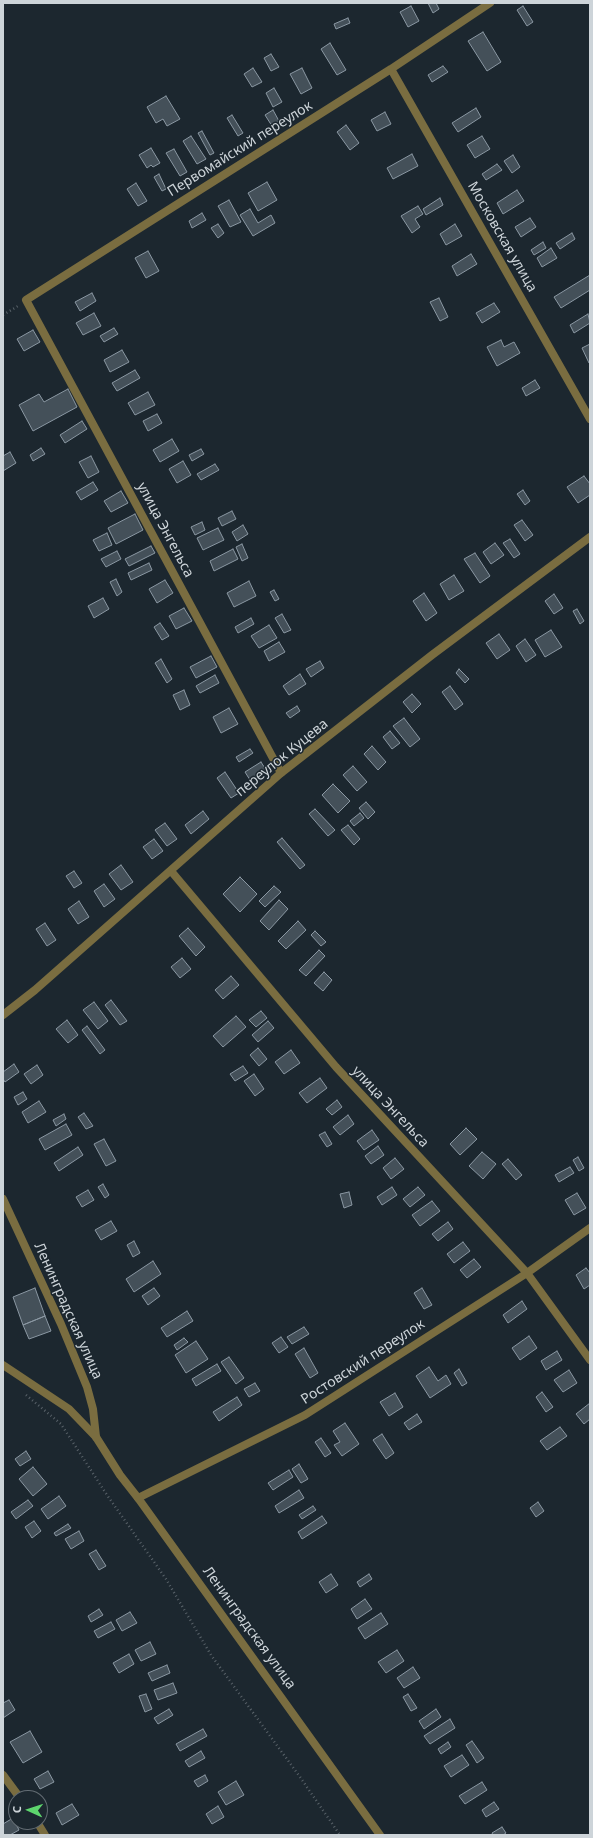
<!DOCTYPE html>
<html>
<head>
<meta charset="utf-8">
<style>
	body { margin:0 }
	#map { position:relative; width:593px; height:1838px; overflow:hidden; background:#1c272f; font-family:"Noto Sans",sans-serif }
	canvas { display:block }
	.frame { position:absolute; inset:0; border:4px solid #cdd4d9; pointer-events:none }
	.north { position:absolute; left:8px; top:1790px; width:40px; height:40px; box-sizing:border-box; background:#1c272f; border:1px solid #636c73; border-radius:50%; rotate:273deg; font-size:11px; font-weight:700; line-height:16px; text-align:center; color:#cdd4d9 }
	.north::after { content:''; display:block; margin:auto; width:14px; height:18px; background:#5dd56d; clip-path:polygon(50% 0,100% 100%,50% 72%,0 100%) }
</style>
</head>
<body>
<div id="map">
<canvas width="593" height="1838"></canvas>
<div class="frame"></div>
<div class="north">С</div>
</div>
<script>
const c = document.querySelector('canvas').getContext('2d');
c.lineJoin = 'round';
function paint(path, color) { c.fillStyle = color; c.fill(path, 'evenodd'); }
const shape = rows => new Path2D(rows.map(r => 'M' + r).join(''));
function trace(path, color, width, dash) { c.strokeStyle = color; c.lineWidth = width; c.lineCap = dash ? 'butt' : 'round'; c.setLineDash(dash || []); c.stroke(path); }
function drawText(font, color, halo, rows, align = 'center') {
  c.font = font + ' "Noto Sans",sans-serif'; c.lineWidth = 3; c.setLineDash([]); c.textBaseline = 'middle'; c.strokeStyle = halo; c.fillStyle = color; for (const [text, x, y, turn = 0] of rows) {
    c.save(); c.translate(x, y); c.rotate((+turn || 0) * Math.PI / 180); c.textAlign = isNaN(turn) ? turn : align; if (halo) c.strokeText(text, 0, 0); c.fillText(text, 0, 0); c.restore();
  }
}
const building = shape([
	[428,3,436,3,439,9,433,13,428,3],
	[411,6,419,21,408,27,400,12,411,6],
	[523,6,533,22,527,26,517,10,523,6],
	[348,18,350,23,336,29,334,24,348,18],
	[483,32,501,62,487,71,468,41,483,32],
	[330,43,346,70,337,75,321,49,330,43],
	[271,54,279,67,271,71,264,58,271,54],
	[443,66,448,72,432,82,428,75,443,66],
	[253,68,262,82,252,87,244,74,253,68],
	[302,68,312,88,301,94,290,74,302,68],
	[274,88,282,102,273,107,266,93,274,88],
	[166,96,180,119,167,126,163,119,156,123,147,107,166,96],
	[476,108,481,117,458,132,452,123,476,108],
	[273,110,279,121,272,126,265,115,273,110],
	[385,112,391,124,377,131,371,120,385,112],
	[232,115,243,133,238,136,227,118,232,115],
	[346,125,359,143,350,150,337,132,346,125],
	[202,131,214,153,210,155,198,133,202,131],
	[191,136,206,159,197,164,183,141,191,136],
	[482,136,490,149,475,158,467,145,482,136],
	[151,148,160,163,153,167,151,165,147,168,139,155,151,148],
	[174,149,187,172,180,176,166,153,174,149],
	[412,154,418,166,393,179,387,168,412,154],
	[513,155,520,167,512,173,504,161,513,155],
	[497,164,502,170,486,180,482,174,497,164],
	[159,174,166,189,162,191,154,177,159,174],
	[267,182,277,200,258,211,248,193,267,182],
	[136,183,147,201,138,206,127,189,136,183],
	[517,190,524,201,503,214,497,203,517,190],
	[440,198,443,205,426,215,423,209,440,198],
	[229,200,241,222,230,227,218,206,229,200],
	[418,206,423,214,415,219,420,227,412,233,401,216,418,206],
	[250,209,258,223,271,215,275,223,253,236,240,215,250,209],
	[202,213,206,220,192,228,189,221,202,213],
	[530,218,536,227,521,237,515,227,530,218],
	[218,224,224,233,218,238,211,228,218,224],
	[455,224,462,236,446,245,440,234,455,224],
	[572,233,575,239,560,249,556,243,572,233],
	[543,242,546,248,534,255,531,250,543,242],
	[551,248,557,258,542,267,537,258,551,248],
	[148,251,159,271,146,278,135,258,148,251],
	[471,254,477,264,457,276,452,266,471,254],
	[590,275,590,290,561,308,554,297,590,275],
	[92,293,96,301,80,311,75,302,92,293],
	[439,298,448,317,440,321,430,302,439,298],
	[494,303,500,312,482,323,476,313,494,303],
	[94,313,101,326,83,335,76,323,94,313],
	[588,314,590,323,574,333,570,325,588,314],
	[114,328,118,334,104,342,100,336,114,328],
	[33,330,40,342,24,351,17,339,33,330],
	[501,340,504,347,514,342,520,353,497,366,487,347,501,340],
	[590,344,590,363,589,363,582,348,590,344],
	[122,350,129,362,110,372,104,360,122,350],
	[135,370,140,378,117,391,112,383,135,370],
	[535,380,540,388,526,396,522,388,535,380],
	[68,389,77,407,33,431,19,405,39,394,44,402,68,389],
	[148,392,155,405,135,415,128,403,148,392],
	[157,414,162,423,148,431,143,421,157,414],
	[82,421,87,429,65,443,60,435,82,421],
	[172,439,179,451,160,462,153,450,172,439],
	[41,448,45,454,33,461,30,455,41,448],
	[201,449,204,454,192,461,189,455,201,449],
	[10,452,16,463,3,471,3,456,10,452],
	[91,456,99,472,88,478,79,462,91,456],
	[183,461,191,475,177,483,169,469,183,461],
	[215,464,219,470,201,480,197,474,215,464],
	[584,476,590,484,590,495,578,503,567,487,584,476],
	[93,482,98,490,81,500,76,492,93,482],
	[523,490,530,501,525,505,517,494,523,490],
	[121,491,128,503,111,512,104,501,121,491],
	[232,511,236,519,222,526,218,518,232,511],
	[135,514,143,530,116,544,108,528,135,514],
	[522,520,533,535,525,541,514,525,522,520],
	[202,522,205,530,195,535,191,527,202,522],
	[243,525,248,534,237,541,232,532,243,525],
	[218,528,224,540,203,550,197,538,218,528],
	[107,533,112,545,99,551,93,540,107,533],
	[510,539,520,554,514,558,503,543,510,539],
	[495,543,504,555,491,564,483,552,495,543],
	[242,544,248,558,242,561,236,547,242,544],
	[151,546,155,553,129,566,125,559,151,546],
	[233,549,238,559,214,571,210,561,233,549],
	[117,551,121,559,106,567,101,559,117,551],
	[475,553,490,576,480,583,464,559,475,553],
	[149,563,152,570,131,580,128,573,149,563],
	[454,575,464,591,449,600,440,584,454,575],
	[116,579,122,592,117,596,110,582,116,579],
	[165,580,173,593,157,603,149,589,165,580],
	[249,581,256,596,234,607,227,593,249,581],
	[274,590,279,599,275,601,270,592,274,590],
	[424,593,437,613,426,621,413,601,424,593],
	[554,594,563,608,554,614,545,601,554,594],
	[103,598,109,609,94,618,88,606,103,598],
	[184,608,192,621,176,629,169,616,184,608],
	[577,609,584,621,580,624,573,611,577,609],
	[282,614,291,630,284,633,275,618,282,614],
	[251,618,254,624,238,633,235,627,251,618],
	[160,623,169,636,162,640,154,627,160,623],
	[269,625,277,638,259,648,251,636,269,625],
	[551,630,562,647,545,657,535,640,551,630],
	[499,634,510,650,497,659,486,643,499,634],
	[525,639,536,655,526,662,516,646,525,639],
	[279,642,285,652,269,661,264,651,279,642],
	[211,656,217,667,196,678,190,667,211,656],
	[161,659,172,679,167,683,155,663,161,659],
	[320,661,324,668,311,677,306,669,320,661],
	[459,669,469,679,465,683,456,673,459,669],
	[300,674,306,684,289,695,283,686,300,674],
	[215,675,219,683,200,693,196,686,215,675],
	[450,686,463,704,455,710,442,692,450,686],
	[184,690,190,705,180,710,173,695,184,690],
	[412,694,421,704,412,713,403,702,412,694],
	[297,706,300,711,290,718,286,713,297,706],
	[229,708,238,724,221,733,213,717,229,708],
	[404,718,420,739,410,747,393,726,404,718],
	[390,731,400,743,392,749,383,737,390,731],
	[372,746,386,762,378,770,364,754,372,746],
	[250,749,253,753,239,762,236,757,250,749],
	[261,762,266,770,250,780,245,772,261,762],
	[353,766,367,782,357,791,343,775,353,766],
	[225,772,239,793,231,798,217,778,225,772],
	[333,784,350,801,338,813,322,795,333,784],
	[366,802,375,812,368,819,359,808,366,802],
	[315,809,335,830,328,836,309,814,315,809],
	[203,811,209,819,191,834,185,825,203,811],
	[360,813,364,818,354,826,350,821,360,813],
	[165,823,177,839,167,846,155,830,165,823],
	[348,825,360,839,354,845,341,830,348,825],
	[282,838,305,865,300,869,277,842,282,838],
	[154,839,163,851,152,859,143,847,154,839],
	[121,865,133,882,121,890,109,874,121,865],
	[74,871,82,883,74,888,66,876,74,871],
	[240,877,257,894,240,912,223,894,240,877],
	[104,884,115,899,104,907,94,891,104,884],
	[274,886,281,892,265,907,259,901,274,886],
	[279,900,288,909,269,930,260,921,279,900],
	[79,901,89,917,78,924,68,909,79,901],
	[298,921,306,930,286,949,278,941,298,921],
	[45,923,56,940,47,946,36,929,45,923],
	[188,928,205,947,196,956,179,936,188,928],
	[315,931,326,942,321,946,311,935,315,931],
	[319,950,325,956,306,976,299,970,319,950],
	[182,958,191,969,180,978,171,967,182,958],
	[324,972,332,980,323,991,314,983,324,972],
	[231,976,239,985,223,999,215,990,231,976],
	[111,1000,127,1021,120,1025,105,1005,111,1000],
	[94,1002,108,1021,98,1029,83,1010,94,1002],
	[261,1011,267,1018,256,1027,249,1020,261,1011],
	[236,1016,246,1027,223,1047,213,1036,236,1016],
	[67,1020,78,1035,68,1043,56,1029,67,1020],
	[268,1021,274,1028,258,1042,252,1035,268,1021],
	[87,1026,105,1050,100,1054,82,1030,87,1026],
	[258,1048,267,1059,259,1066,250,1055,258,1048],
	[291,1050,300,1063,284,1074,275,1062,291,1050],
	[14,1064,19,1072,5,1082,3,1079,3,1072,14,1064],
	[37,1065,43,1075,31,1084,24,1074,37,1065],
	[243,1066,248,1073,235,1081,230,1074,243,1066],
	[254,1074,264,1089,255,1096,244,1081,254,1074],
	[320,1078,327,1088,307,1103,299,1093,320,1078],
	[23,1092,27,1099,18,1105,14,1097,23,1092],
	[337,1100,342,1107,332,1115,326,1109,337,1100],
	[39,1101,46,1112,28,1123,22,1112,39,1101],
	[84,1113,93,1126,86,1129,78,1117,84,1113],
	[64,1114,66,1119,56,1126,53,1120,64,1114],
	[348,1115,354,1124,340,1135,333,1127,348,1115],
	[66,1124,72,1135,45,1150,39,1139,66,1124],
	[466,1128,477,1139,460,1155,450,1144,466,1128],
	[372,1130,379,1140,364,1150,357,1141,372,1130],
	[325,1132,332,1144,327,1147,319,1135,325,1132],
	[104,1139,116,1161,106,1166,94,1144,104,1139],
	[378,1146,384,1155,371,1164,365,1156,378,1146],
	[78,1147,83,1155,59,1171,54,1163,78,1147],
	[482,1152,496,1164,483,1179,469,1166,482,1152],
	[578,1157,584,1168,579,1171,573,1160,578,1157],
	[395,1158,404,1169,391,1179,383,1168,395,1158],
	[508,1159,522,1175,516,1180,502,1164,508,1159],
	[570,1167,574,1173,559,1182,555,1175,570,1167],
	[103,1184,109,1195,105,1198,98,1187,103,1184],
	[392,1187,397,1195,382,1205,377,1197,392,1187],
	[418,1187,425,1195,410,1207,403,1199,418,1187],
	[88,1190,94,1200,82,1207,76,1197,88,1190],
	[349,1192,352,1205,344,1208,340,1194,349,1192],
	[577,1193,586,1208,574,1215,565,1200,577,1193],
	[432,1201,440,1211,420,1226,412,1215,432,1201],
	[111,1221,117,1231,101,1240,95,1230,111,1221],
	[448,1222,453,1229,438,1241,432,1234,448,1222],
	[134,1241,140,1253,133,1257,127,1245,134,1241],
	[463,1242,470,1251,454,1263,447,1254,463,1242],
	[474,1259,481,1267,467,1278,460,1270,474,1259],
	[153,1261,161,1274,134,1292,126,1279,153,1261],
	[586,1268,590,1273,590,1285,584,1289,576,1275,586,1268],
	[35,1288,45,1316,23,1325,13,1297,35,1288],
	[154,1288,160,1296,148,1305,142,1296,154,1288],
	[422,1288,432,1305,424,1309,414,1293,422,1288],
	[522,1301,527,1309,508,1323,503,1315,522,1301],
	[187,1311,193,1321,167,1337,161,1328,187,1311],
	[45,1316,51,1331,29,1339,23,1325,45,1316],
	[304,1327,309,1334,292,1344,287,1337,304,1327],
	[529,1336,537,1348,520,1360,512,1348,529,1336],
	[281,1337,288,1347,279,1353,272,1343,281,1337],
	[184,1338,188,1342,177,1350,174,1345,184,1338],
	[196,1341,208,1359,186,1373,175,1355,196,1341],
	[304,1348,318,1373,310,1378,295,1354,304,1348],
	[557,1351,562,1360,546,1370,541,1361,557,1351],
	[229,1357,244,1378,236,1384,221,1362,229,1357],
	[217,1364,221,1371,196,1386,192,1379,217,1364],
	[429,1367,438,1381,446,1375,451,1384,430,1398,416,1376,429,1367],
	[459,1369,467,1383,462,1386,454,1373,459,1369],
	[569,1370,577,1383,563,1392,554,1380,569,1370],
	[255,1383,260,1391,249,1397,244,1389,255,1383],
	[542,1392,553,1407,546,1412,536,1397,542,1392],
	[395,1393,403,1407,389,1416,380,1402,395,1393],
	[237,1397,242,1405,219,1421,213,1412,237,1397],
	[590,1403,590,1419,584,1424,576,1414,590,1403],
	[417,1414,422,1422,409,1430,404,1423,417,1414],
	[345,1423,359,1444,342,1456,334,1445,340,1442,333,1431,345,1423],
	[560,1427,567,1436,547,1450,540,1441,560,1427],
	[382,1434,394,1453,386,1459,373,1440,382,1434],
	[321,1438,331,1453,325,1457,315,1442,321,1438],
	[26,1451,31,1459,20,1466,15,1459,26,1451],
	[299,1464,308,1479,301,1483,292,1469,299,1464],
	[33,1467,47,1484,33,1496,19,1479,33,1467],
	[289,1470,293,1477,273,1490,268,1483,289,1470],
	[299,1490,304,1498,279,1513,275,1506,299,1490],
	[59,1496,66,1506,48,1519,41,1509,59,1496],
	[28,1500,33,1506,16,1519,11,1512,28,1500],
	[538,1502,544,1511,536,1517,530,1508,538,1502],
	[313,1506,316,1510,302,1519,299,1515,313,1506],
	[322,1516,327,1523,302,1539,298,1532,322,1516],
	[34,1521,41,1531,32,1538,25,1527,34,1521],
	[68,1524,71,1528,56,1536,54,1533,68,1524],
	[79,1531,84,1541,71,1549,65,1539,79,1531],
	[96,1550,106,1566,99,1570,89,1554,96,1550],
	[331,1574,338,1585,326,1593,319,1582,331,1574],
	[369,1574,372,1579,360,1587,357,1582,369,1574],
	[365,1599,372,1609,357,1619,351,1609,365,1599],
	[99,1609,103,1615,91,1622,88,1616,99,1609],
	[130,1612,137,1623,122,1631,116,1620,130,1612],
	[381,1613,388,1624,365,1639,358,1628,381,1613],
	[111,1622,115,1629,98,1638,94,1631,111,1622],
	[150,1642,156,1654,141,1661,135,1650,150,1642],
	[397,1650,404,1661,386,1673,378,1662,397,1650],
	[129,1654,134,1664,119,1673,113,1663,129,1654],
	[167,1665,170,1673,152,1681,148,1673,167,1665],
	[413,1667,420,1678,404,1688,397,1678,413,1667],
	[173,1683,177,1693,158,1700,154,1690,173,1683],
	[146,1694,152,1709,145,1712,139,1696,146,1694],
	[408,1694,417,1708,411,1711,403,1697,408,1694],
	[9,1700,15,1710,3,1718,3,1703,9,1700],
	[169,1709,173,1715,158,1724,154,1718,169,1709],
	[436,1709,441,1717,424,1729,419,1721,436,1709],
	[450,1719,455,1728,430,1744,424,1736,450,1719],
	[203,1729,207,1736,180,1751,176,1744,203,1729],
	[30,1731,42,1752,23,1763,10,1742,30,1731],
	[472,1741,484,1758,477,1763,466,1745,472,1741],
	[448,1742,451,1747,441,1754,438,1749,448,1742],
	[201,1751,205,1758,189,1767,185,1761,201,1751],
	[462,1755,469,1765,451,1777,444,1766,462,1755],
	[48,1771,54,1782,40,1789,34,1779,48,1771],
	[205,1775,208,1781,198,1787,194,1781,205,1775],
	[236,1781,244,1795,226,1805,218,1792,236,1781],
	[482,1782,487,1790,465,1804,459,1796,482,1782],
	[494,1802,499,1809,486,1817,482,1810,494,1802],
	[72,1804,79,1815,62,1825,56,1813,72,1804],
	[218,1806,224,1817,212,1824,206,1814,218,1806],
	[13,1818,19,1830,10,1835,3,1835,3,1824,13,1818],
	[502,1827,506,1833,503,1835,493,1835,492,1833,502,1827]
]);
paint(building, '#445059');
trace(building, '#8b98a3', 1);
trace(shape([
	[3,315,18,306],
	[26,1395,61,1424,107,1495,166,1579,211,1655,300,1777,340,1835]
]), '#596269', 2.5, [1, 3]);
trace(shape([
	[391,69,590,419],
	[281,773,26,300,391,69,490,3],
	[171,871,336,1067,527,1273,590,1360],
	[3,1199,61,1324,87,1387,93,1409,96,1437],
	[138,1498,305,1415,527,1273,590,1228],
	[3,1775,20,1798],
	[37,1822,45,1835]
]), '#7a6d40', 8);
trace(shape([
	[3,1015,35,990,281,773,432,655,590,537],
	[3,1365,69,1409,96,1437,120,1475,138,1498,380,1835]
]), '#7a6d40', 8);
drawText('14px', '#cdd4d9', '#1c272f', [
	["Первомайский переулок",240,149,-32],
	["Московская улица",502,237,60],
	["улица Энгельса",165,530,62],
	["переулок Куцева",282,758,-39],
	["улица Энгельса",390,1107,47],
	["Ленинградская улица",68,1311,66],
	["Ростовский переулок",363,1362,-33],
	["Ленинградская улица",249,1628,54]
]);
</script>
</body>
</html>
